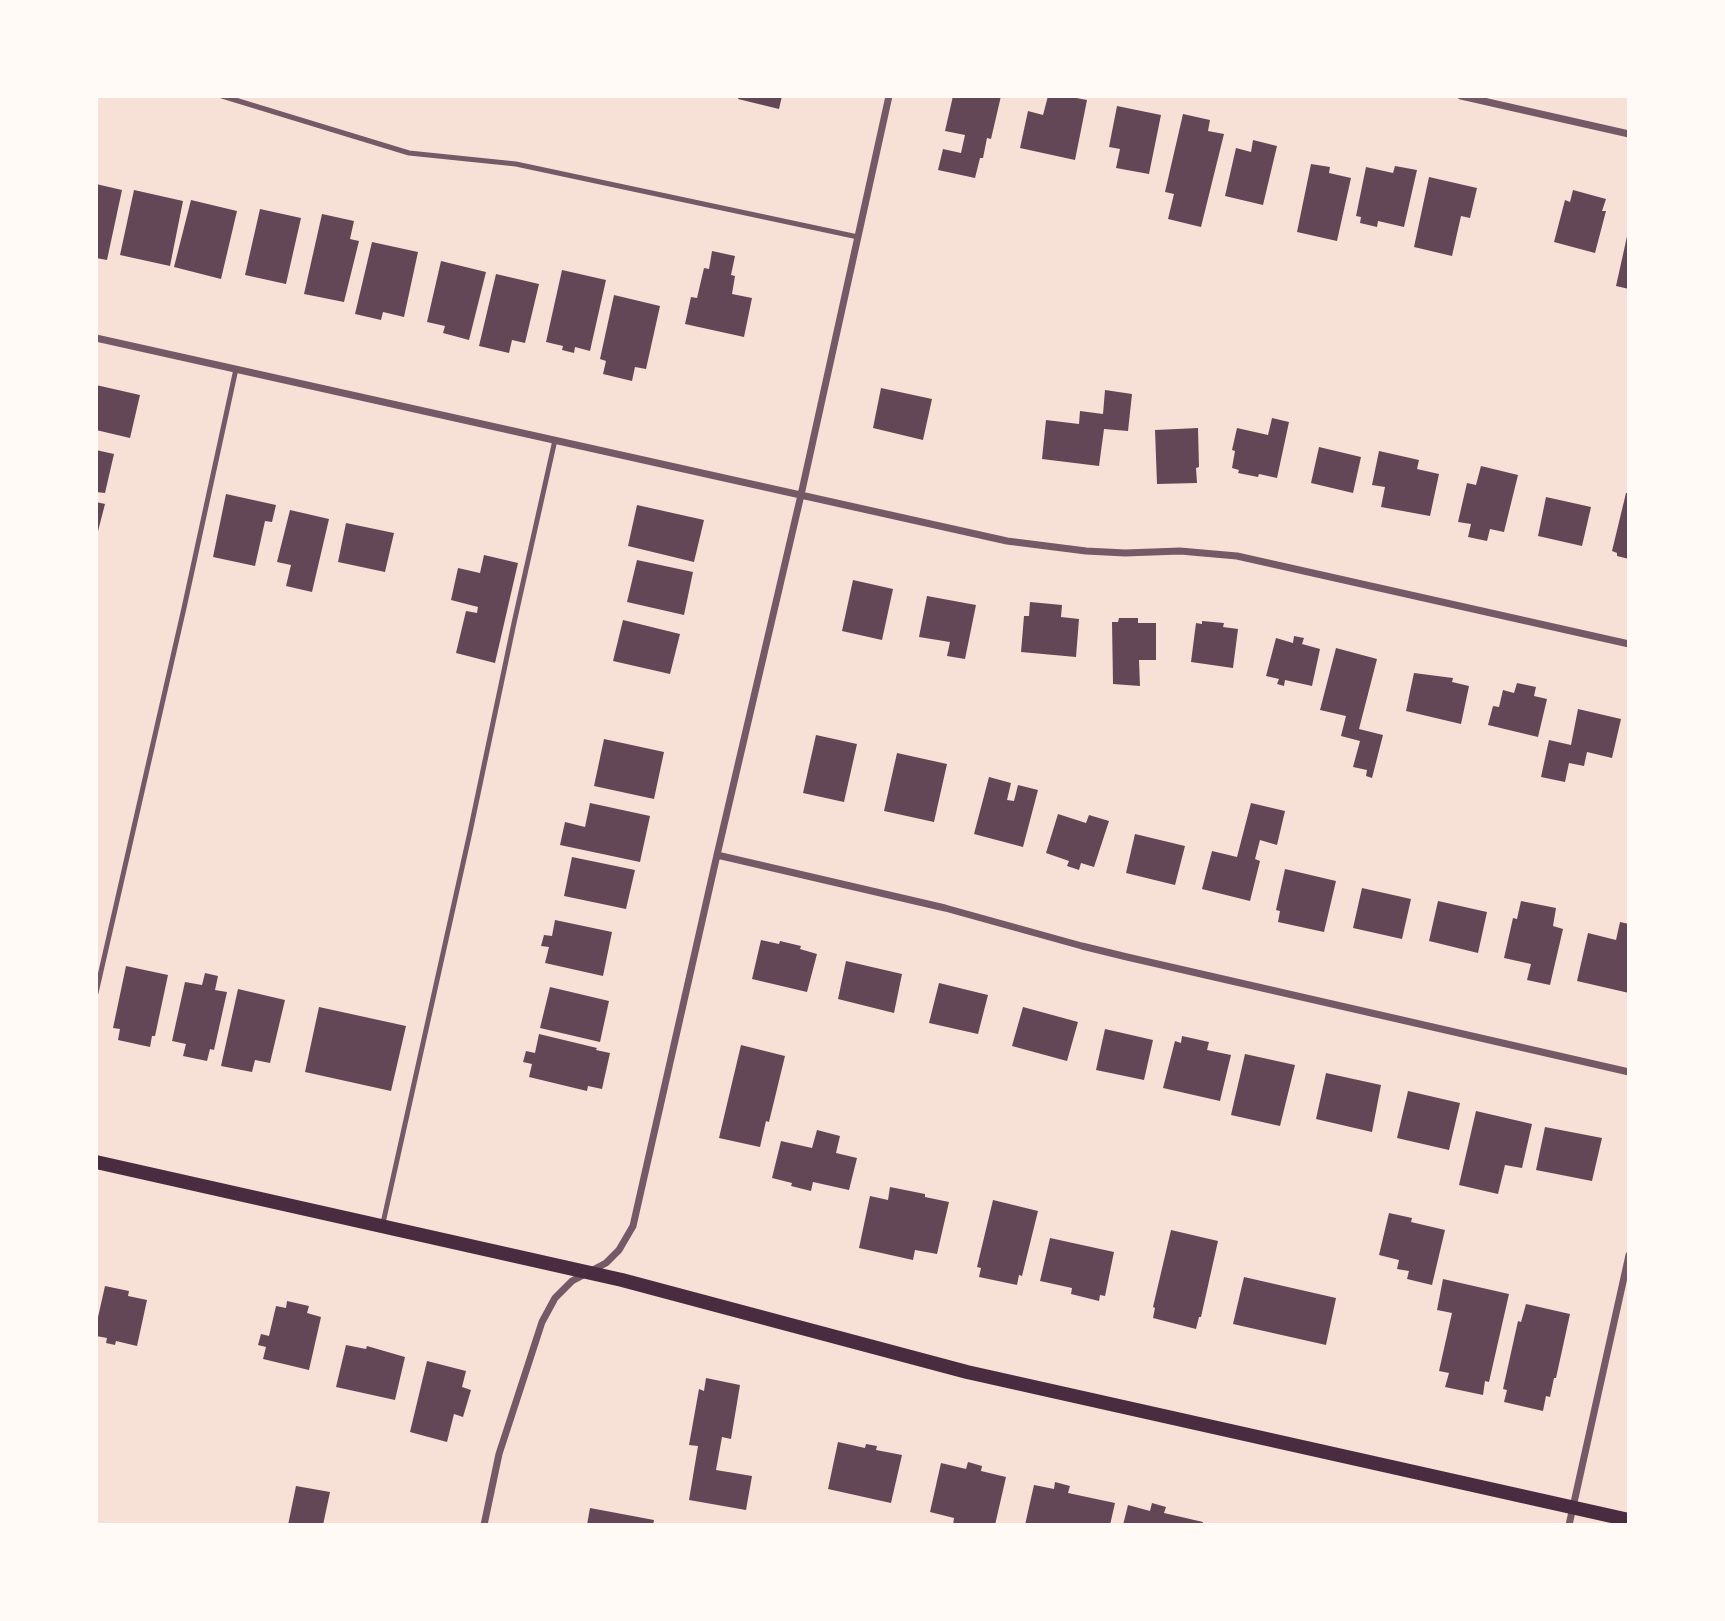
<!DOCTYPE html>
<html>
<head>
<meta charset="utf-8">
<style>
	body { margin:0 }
	#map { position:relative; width:1725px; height:1621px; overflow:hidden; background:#f7e1d7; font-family:Quicksand,sans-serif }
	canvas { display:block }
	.frame { position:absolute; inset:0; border:98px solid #fffaf5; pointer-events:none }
</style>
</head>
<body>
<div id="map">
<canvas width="1725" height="1621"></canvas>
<div class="frame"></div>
</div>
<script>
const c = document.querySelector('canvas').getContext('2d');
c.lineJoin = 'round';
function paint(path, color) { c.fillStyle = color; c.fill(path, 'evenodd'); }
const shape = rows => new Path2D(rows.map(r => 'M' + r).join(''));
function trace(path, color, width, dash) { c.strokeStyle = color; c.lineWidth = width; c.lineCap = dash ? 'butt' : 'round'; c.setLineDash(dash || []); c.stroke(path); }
paint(shape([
	[739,96,782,96,779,109,738,99],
	[953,96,1001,96,991,139,987,138,983,158,980,158,975,178,938,170,943,149,961,153,965,135,945,131],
	[1048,96,1066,96,1087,100,1075,160,1020,148,1028,111,1043,115],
	[1117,106,1161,115,1149,174,1116,168,1120,149,1109,147],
	[1183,114,1210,120,1208,131,1224,134,1201,227,1168,219,1174,194,1165,192],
	[1253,140,1277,146,1263,205,1225,196,1236,148,1251,152],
	[1311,164,1330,167,1329,173,1351,178,1337,241,1297,232],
	[1395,166,1417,170,1404,227,1378,221,1377,227,1360,223,1361,217,1356,216,1366,167,1393,173],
	[1429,177,1477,188,1470,218,1461,216,1452,256,1414,247],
	[96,184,122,190,107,260,96,258],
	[134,190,183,201,170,266,120,255],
	[1573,190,1606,199,1602,211,1606,211,1595,253,1554,242,1565,200,1570,202],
	[191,200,237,211,221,279,174,267],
	[260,209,301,218,286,284,245,275],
	[322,214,354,221,350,239,359,241,344,302,304,294],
	[1628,232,1629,232,1629,289,1616,286],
	[372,242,418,252,404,317,383,312,381,320,355,314],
	[712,251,735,256,731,275,735,276,732,294,752,298,744,337,685,324,691,297,697,298,704,268,709,269],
	[441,261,486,272,469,340,443,333,445,326,427,322],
	[562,270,606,280,590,351,575,347,574,353,562,350,563,346,546,342],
	[496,274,539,284,525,343,512,340,509,353,479,346],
	[614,295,660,306,646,369,635,367,632,381,603,374,606,361,600,359],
	[96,385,140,395,130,438,96,430],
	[881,388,932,399,923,440,873,428],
	[1105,390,1132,394,1128,431,1104,429,1099,466,1042,459,1046,420,1079,424,1080,411,1103,414],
	[1272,418,1289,422,1277,478,1259,474,1258,477,1238,473,1239,470,1232,468,1235,451,1232,450,1237,428,1268,435],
	[1198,428,1199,467,1196,468,1197,483,1157,484,1155,430],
	[1319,447,1361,457,1353,493,1311,483],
	[96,450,114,454,105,493,96,492],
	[1379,451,1419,460,1417,469,1439,474,1430,516,1381,507,1385,487,1372,485],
	[1481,466,1518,475,1504,532,1490,529,1487,541,1468,537,1471,524,1458,522,1467,483,1476,485],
	[1626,493,1629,493,1629,559,1617,556,1617,553,1612,551],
	[226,494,276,505,272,522,265,521,255,566,213,557],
	[1546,497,1591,507,1582,546,1538,536],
	[96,502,105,504,97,535,96,534],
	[637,505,704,520,694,562,628,546],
	[290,510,329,519,312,592,286,586,291,565,277,562],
	[346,523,394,533,385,572,338,562],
	[484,555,518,563,495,663,456,653,466,611,477,613,478,607,451,600,458,568,480,573],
	[637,560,693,572,684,615,627,602],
	[853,580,893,589,882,640,842,631],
	[927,596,976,605,965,659,947,656,950,642,919,637],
	[1030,602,1062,605,1061,617,1079,619,1076,657,1021,652,1024,616,1029,616],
	[1119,618,1138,618,1138,623,1156,623,1156,660,1139,660,1140,686,1113,684,1112,622,1118,622],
	[623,620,680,634,670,674,613,661],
	[1202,621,1224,623,1223,627,1238,629,1233,668,1191,662,1196,623,1202,624],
	[1294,636,1304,638,1302,644,1320,649,1312,686,1285,680,1284,686,1277,684,1279,679,1266,676,1276,638,1293,643],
	[1336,648,1377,659,1359,729,1383,735,1372,778,1366,776,1367,770,1353,767,1360,741,1341,736,1346,716,1320,710],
	[1414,673,1453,678,1452,682,1469,686,1461,724,1406,711],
	[1517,683,1536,687,1534,696,1547,699,1538,737,1488,725,1493,706,1499,707,1503,690,1514,693],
	[1578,709,1621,719,1612,758,1587,752,1584,766,1569,763,1565,782,1541,777,1549,740,1571,745],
	[816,735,857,744,844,802,803,793],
	[604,739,664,752,654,799,594,786],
	[897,753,947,764,934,822,884,811],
	[989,777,1011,783,1007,800,1014,801,1018,785,1038,790,1023,847,974,834],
	[590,803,650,816,640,862,560,845,565,822,585,827],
	[1251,803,1285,811,1277,845,1260,840,1255,859,1260,861,1250,901,1202,889,1212,851,1237,857],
	[1058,814,1086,823,1089,815,1109,821,1094,867,1081,863,1079,870,1067,866,1069,861,1046,853],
	[1135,834,1185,846,1175,885,1126,873],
	[572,857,635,870,626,909,564,896],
	[1285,869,1336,881,1324,932,1278,922,1280,911,1276,910],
	[1362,888,1411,899,1402,939,1353,928],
	[1438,901,1487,912,1478,953,1429,941],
	[1521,901,1556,908,1553,926,1563,929,1550,985,1527,980,1531,964,1504,958,1513,918,1517,919],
	[555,920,612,932,603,976,545,963,549,947,541,946,544,935,552,936],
	[1620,922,1629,924,1629,993,1577,981,1588,933,1616,940],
	[761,940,779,944,780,941,801,946,800,949,817,954,807,992,752,979],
	[846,961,902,974,894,1013,838,999],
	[126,966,168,975,155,1036,152,1036,150,1047,118,1040,120,1029,113,1028],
	[205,973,218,976,215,990,227,992,214,1050,210,1049,207,1061,183,1056,186,1044,172,1041,185,982,202,985],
	[939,983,988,995,978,1034,929,1023],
	[550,987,609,1001,600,1042,540,1028],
	[238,989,285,1000,270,1063,255,1060,252,1072,221,1066],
	[319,1007,406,1026,391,1091,305,1072],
	[1023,1007,1078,1022,1067,1061,1012,1046],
	[1105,1029,1153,1040,1144,1080,1096,1070],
	[539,1034,597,1048,596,1050,610,1053,602,1089,588,1086,587,1091,529,1077,532,1064,523,1062,526,1051,535,1053],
	[1182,1036,1209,1042,1207,1050,1231,1055,1220,1101,1163,1088,1175,1041,1181,1043],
	[741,1045,785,1056,769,1122,766,1121,760,1147,719,1138],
	[1245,1054,1295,1065,1280,1126,1231,1115],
	[1326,1073,1381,1085,1372,1132,1316,1119],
	[1408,1091,1460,1103,1449,1150,1397,1138],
	[1476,1111,1532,1124,1522,1168,1505,1165,1498,1194,1459,1185],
	[1545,1127,1602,1138,1592,1181,1536,1170],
	[817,1130,840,1136,836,1153,857,1158,849,1190,813,1182,811,1191,791,1186,792,1183,772,1178,781,1141,812,1148],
	[890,1187,925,1194,925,1197,949,1202,937,1254,915,1250,913,1260,859,1248,870,1196,888,1200],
	[993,1200,1038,1211,1022,1276,1019,1275,1017,1285,979,1277,981,1268,977,1267],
	[1389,1213,1412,1218,1411,1222,1445,1230,1432,1285,1407,1279,1409,1271,1397,1269,1399,1260,1379,1255],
	[1171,1230,1218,1241,1201,1317,1199,1317,1196,1329,1153,1318,1155,1308,1153,1307],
	[1050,1238,1114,1252,1105,1296,1100,1295,1099,1301,1071,1294,1072,1288,1040,1281],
	[1244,1277,1336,1298,1326,1345,1233,1324],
	[1443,1279,1509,1294,1489,1382,1485,1381,1483,1395,1445,1387,1449,1373,1439,1371,1452,1313,1437,1310],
	[105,1286,129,1291,128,1296,147,1300,137,1346,116,1341,115,1345,106,1343,107,1338,96,1336,96,1326],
	[287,1301,309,1306,307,1313,321,1317,309,1370,263,1359,266,1347,258,1345,261,1334,269,1336,276,1306,286,1308],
	[1526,1304,1570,1314,1556,1378,1554,1378,1550,1397,1546,1396,1543,1411,1504,1402,1507,1390,1503,1389,1518,1321,1521,1322],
	[346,1345,366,1349,367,1346,405,1357,395,1400,336,1387],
	[427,1361,466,1371,462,1387,471,1390,463,1417,454,1414,447,1442,410,1432],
	[706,1378,740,1385,731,1439,722,1437,716,1470,752,1476,746,1510,689,1500,698,1446,689,1445,699,1389,704,1391],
	[838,1442,865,1448,866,1444,877,1446,876,1450,902,1455,891,1503,828,1489],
	[968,1462,982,1466,981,1471,1006,1477,995,1525,979,1523,978,1525,953,1525,954,1518,930,1512,941,1463,966,1469],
	[1055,1482,1070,1486,1068,1493,1115,1503,1110,1525,1025,1525,1034,1485,1054,1489],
	[296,1486,330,1492,323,1525,288,1525],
	[1152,1503,1166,1507,1164,1513,1203,1522,1202,1525,1123,1525,1128,1505,1150,1511],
	[590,1508,654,1520,653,1525,587,1525]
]), '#644757');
trace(shape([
	[222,96,409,153,516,164,858,237],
	[96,993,184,608,236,369],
	[383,1223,470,832,514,623,555,440]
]), '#755966', 5);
trace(shape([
	[1461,96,1629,134],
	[96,338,1007,541,1086,551,1125,553,1180,551,1237,556,1629,644],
	[717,855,945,908,1082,946,1127,957,1629,1072],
	[484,1525,499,1454,542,1322,555,1298,572,1281,606,1263,619,1250,633,1226,717,855,801,495,889,96],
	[1569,1525,1629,1255]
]), '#755966', 7);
trace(shape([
	[96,1162,622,1280,967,1372,1629,1520]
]), '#4a2c40', 14);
</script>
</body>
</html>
